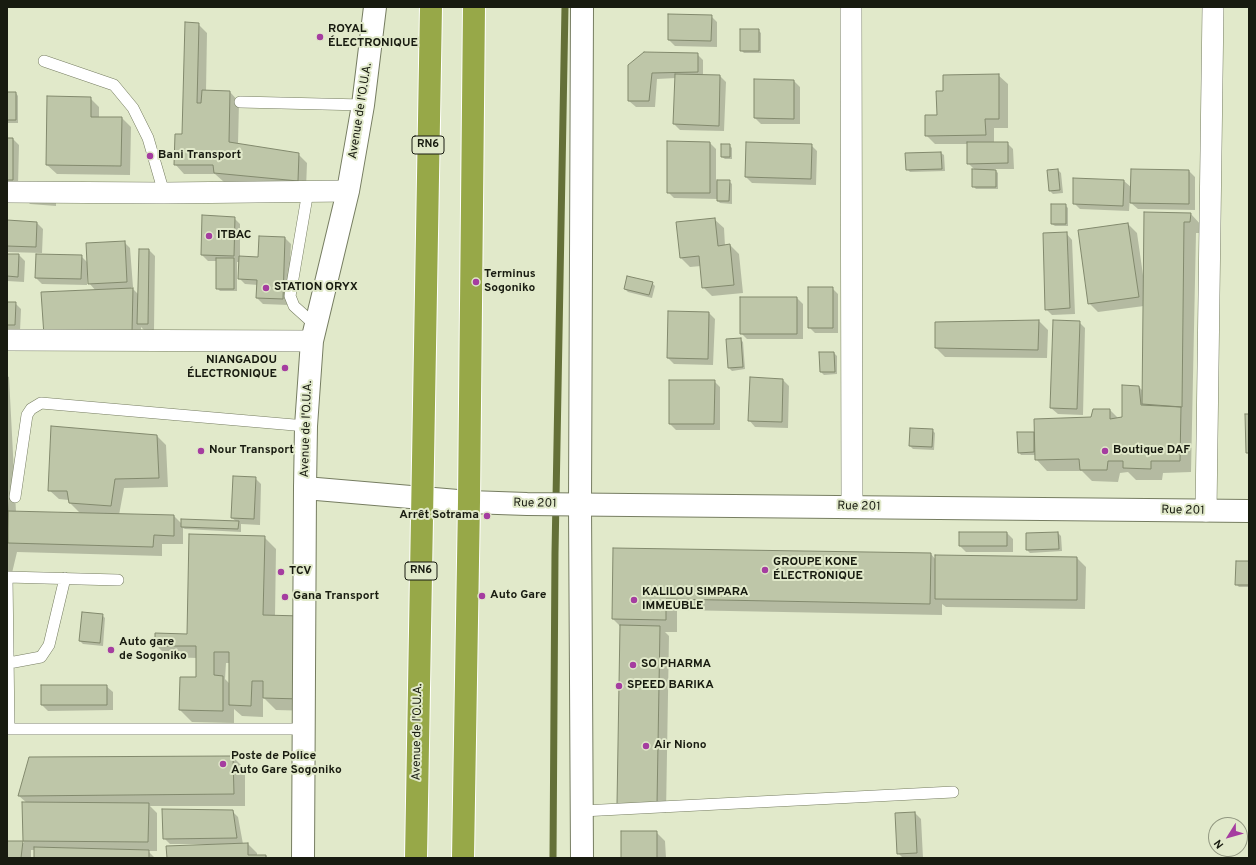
<!DOCTYPE html>
<html>
<head>
<meta charset="utf-8">
<style>
	body { margin:0 }
	#map { position:relative; width:1256px; height:865px; overflow:hidden; background:#e1e9ca; font-family:Overpass,sans-serif }
	canvas { display:block }
	.frame { position:absolute; inset:0; border:8px solid #181b10; pointer-events:none }
	.north { position:absolute; left:1208px; top:817px; width:40px; height:40px; box-sizing:border-box; background:#e1e9ca; border:1px solid #919780; border-radius:50%; rotate:233deg; font-size:11px; font-weight:700; line-height:16px; text-align:center; color:#181b10 }
	.north::after { content:''; display:block; margin:auto; width:14px; height:18px; background:#a53da0; clip-path:polygon(50% 0,100% 100%,50% 72%,0 100%) }
</style>
</head>
<body>
<div id="map">
<canvas width="1256" height="865"></canvas>
<div class="frame"></div>
<div class="north">N</div>
</div>
<script>
const c = document.querySelector('canvas').getContext('2d');
c.lineJoin = 'round';
function paint(path, color) { c.fillStyle = color; c.fill(path, 'evenodd'); }
const shape = rows => new Path2D(rows.map(r => 'M' + r).join(''));
function trace(path, color, width, dash) { c.strokeStyle = color; c.lineWidth = width; c.lineCap = dash ? 'butt' : 'round'; c.setLineDash(dash || []); c.stroke(path); }
function drawText(font, color, halo, rows, align = 'center') {
  c.font = font + ' Overpass,sans-serif'; c.lineWidth = 4; c.setLineDash([]); c.textBaseline = 'middle'; c.strokeStyle = halo; c.fillStyle = color; for (const [text, x, y, turn = 0] of rows) {
    c.save(); c.translate(x, y); c.rotate((+turn || 0) * Math.PI / 180); c.textAlign = isNaN(turn) ? turn : align; if (halo) c.strokeText(text, 0, 0); c.fillText(text, 0, 0); c.restore();
  }
}
paint(shape([
	[634,7,651,7,651,8,634,8],
	[669,15,711,16,717,22,717,47,675,46,669,40],
	[198,24,207,33,206,91,230,92,239,102,238,144,298,154,307,163,306,189,224,182,215,174,184,174,175,164,183,135],
	[758,30,761,33,761,53,744,53,741,50],
	[697,54,703,60,703,76,720,76,726,82,724,131,680,130,674,124,676,78,657,79,655,107,636,107,629,101,629,65],
	[998,75,1008,84,1008,128,994,128,994,143,1007,143,1013,149,1014,169,994,169,998,173,998,189,976,189,973,186,975,170,968,163,968,144,935,144,926,135,938,116,944,92],
	[755,80,794,81,800,87,800,124,761,124,755,118],
	[7,93,16,93,18,96,18,123,7,123],
	[90,98,99,107,99,118,122,118,131,127,130,175,57,174,47,165],
	[7,139,13,139,19,145,18,185,7,185],
	[710,143,716,149,716,181,729,181,732,184,732,204,720,203,718,201,718,199,674,198,668,192],
	[729,145,732,148,732,159,725,159,722,157],
	[811,145,817,151,816,185,752,183,746,177],
	[941,153,944,155,945,171,910,172,907,169],
	[1058,170,1061,173,1063,193,1053,194,1050,191,1048,171],
	[1189,171,1195,177,1195,210,1138,209,1131,203,1131,197,1130,197,1129,211,1080,209,1074,203,1124,181,1132,188],
	[56,200,56,206,30,204,28,202],
	[1065,205,1068,208,1068,226,1055,226,1052,224],
	[1145,213,1191,214,1202,226,1202,233,1196,233,1191,472,1163,473,1162,480,1136,480,1128,472,1120,473,1118,482,1092,481,1082,471,1047,471,1036,459,1035,455,1021,455,1019,452,1034,433,1035,435,1092,418,1110,410,1118,418,1123,418,1139,387,1143,391,1144,306,1098,312,1089,303,1128,224,1137,233,1143,275,1144,275],
	[234,218,240,224,240,257,259,258,285,238,291,244,288,305,263,304,257,298,258,285,245,284,239,278,239,262,237,262,237,291,220,291,217,288,217,261,208,261,202,255],
	[714,219,724,228,725,246,730,245,739,254,743,293,712,296,703,287,701,266,690,267,681,258],
	[7,221,37,223,43,229,42,253,7,252],
	[1066,233,1072,240,1075,314,1052,315,1046,309],
	[124,242,130,248,133,287,131,287,139,295,149,250,155,256,154,330,144,330,141,327,141,342,89,283,89,275,87,275,87,285,42,284,36,278,81,256,88,263],
	[7,255,19,255,25,261,24,282,7,281],
	[652,283,655,286,652,298,628,292,625,289],
	[832,288,838,294,838,333,815,333,809,327],
	[797,298,803,304,803,339,747,339,741,333],
	[7,303,15,303,21,309,20,331,7,330],
	[709,313,715,319,713,365,674,364,668,358],
	[1039,321,1048,330,1047,358,945,357,936,348,936,323],
	[1079,322,1085,328,1083,415,1058,414,1051,408],
	[740,339,743,342,745,369,732,371,729,368],
	[834,353,837,356,837,374,824,375,821,372],
	[7,376,9,377,16,512,81,514,70,503,69,500,59,499,49,490,157,436,166,445,168,487,124,488,119,515,174,516,182,524,237,522,232,518,255,478,261,484,260,525,241,524,241,532,185,529,183,528,183,544,162,544,162,556,17,552,12,573,7,573],
	[783,380,789,386,788,428,755,427,749,420],
	[714,381,720,387,720,430,676,430,670,424],
	[932,430,935,433,934,450,913,449,910,446],
	[1007,533,1013,539,1013,552,966,552,960,546],
	[1058,533,1061,536,1062,551,1030,553,1027,550],
	[264,537,276,549,275,616,312,711,276,710,263,697,263,717,242,716,234,709,234,723,192,722,180,710,197,678,197,658,168,657,156,645,188,635],
	[226,663,230,663,230,684,225,679],
	[614,549,931,554,936,560,1077,558,1086,567,1085,609,946,607,942,604,942,615,677,610,677,632,665,632,669,636,666,813,627,812,621,627,613,619],
	[1249,562,1249,587,1239,587,1236,584],
	[102,615,105,618,103,646,83,644,80,641],
	[106,686,113,692,113,710,48,711,42,705],
	[233,757,245,769,245,806,150,806,157,813,157,851,148,851,155,858,35,858,35,850,31,850,31,858,7,858,7,842,24,843,23,803,27,803,19,796],
	[232,811,238,817,243,844,248,844,257,853,257,856,266,856,268,858,168,858,206,846,206,844,170,844,164,838],
	[915,813,921,819,923,858,903,858,898,853],
	[656,832,665,841,666,858,622,858]
]), '#0003');
trace(shape([
	[553,858,555,553,565,7]
]), '#647038', 7);
const building = shape([
	[668,14,712,15,711,41,668,40,668,14],
	[185,22,199,23,197,103,201,103,202,90,230,91,229,142,299,153,298,181,214,173,213,165,174,165,175,134,182,134,185,22],
	[740,29,759,29,759,51,740,51,740,29],
	[644,52,698,53,698,72,652,73,649,101,628,101,628,65,644,52],
	[675,74,720,75,719,126,673,124,675,74],
	[999,74,999,119,985,119,986,135,925,136,925,115,937,115,936,91,943,91,943,75,999,74],
	[754,79,794,80,794,119,754,118,754,79],
	[7,92,16,92,16,120,7,120,7,92],
	[47,96,91,97,91,117,122,117,121,166,46,165,47,96],
	[7,138,13,138,13,180,7,180,7,138],
	[667,141,710,142,710,193,667,193,667,141],
	[746,142,812,144,811,179,745,177,746,142],
	[967,142,1008,142,1008,163,967,164,967,142],
	[721,144,730,144,730,157,721,157,721,144],
	[941,152,942,169,906,170,905,153,941,152],
	[972,169,996,170,996,187,972,187,972,169],
	[1058,169,1060,190,1049,191,1047,170,1058,169],
	[1131,169,1189,170,1189,204,1130,203,1131,169],
	[1073,178,1124,180,1123,206,1073,204,1073,178],
	[717,180,730,180,729,201,717,201,717,180],
	[1051,204,1066,204,1066,224,1051,224,1051,204],
	[1144,212,1191,213,1190,222,1184,222,1182,407,1142,404,1144,212],
	[202,215,235,217,234,256,201,255,202,215],
	[715,218,718,246,730,244,734,285,702,288,699,256,680,258,676,222,715,218],
	[7,220,37,222,36,247,7,246,7,220],
	[1128,223,1139,297,1088,304,1078,230,1128,223],
	[1067,232,1070,308,1045,310,1043,233,1067,232],
	[259,236,285,237,283,299,256,298,257,280,238,279,239,256,258,257,259,236],
	[125,241,127,282,88,284,86,243,125,241],
	[139,249,149,249,148,324,137,324,139,249],
	[7,254,19,254,18,277,7,276,7,254],
	[36,254,82,255,81,279,35,278,36,254],
	[216,258,234,258,234,289,216,289,216,258],
	[627,276,653,282,649,295,624,289,627,276],
	[808,287,833,287,833,328,808,328,808,287],
	[133,288,132,333,44,336,41,292,133,288],
	[740,297,797,297,797,334,740,334,740,297],
	[7,302,16,302,15,325,7,325,7,302],
	[668,311,709,312,708,359,667,358,668,311],
	[1039,320,1038,350,935,348,935,322,1039,320],
	[1053,320,1080,321,1077,409,1050,408,1053,320],
	[741,338,743,367,728,368,726,339,741,338],
	[819,352,834,352,835,372,820,372,819,352],
	[750,377,783,379,782,422,748,421,750,377],
	[669,380,715,380,714,424,669,424,669,380],
	[1122,385,1139,386,1141,405,1181,407,1180,461,1151,461,1151,469,1123,468,1123,461,1108,461,1107,470,1080,470,1079,459,1035,460,1034,419,1091,417,1093,409,1110,409,1110,419,1122,417,1122,385],
	[1245,414,1249,414,1249,453,1246,453,1245,414],
	[51,426,157,435,159,478,115,479,111,506,69,503,67,491,48,491,51,426],
	[910,428,933,429,932,447,909,446,910,428],
	[1017,432,1034,432,1034,452,1018,453,1017,432],
	[233,476,256,477,254,519,231,518,233,476],
	[7,490,8,511,7,546,7,490],
	[8,511,174,515,174,536,154,535,153,547,8,543,8,511],
	[181,519,239,521,238,529,181,527,181,519],
	[959,532,1007,532,1007,546,959,546,959,532],
	[1058,532,1059,549,1026,550,1026,533,1058,532],
	[189,534,265,536,263,615,302,616,301,699,263,698,263,681,252,681,251,706,229,705,229,652,214,652,214,675,223,676,223,711,179,710,180,677,196,677,196,646,155,646,155,633,187,634,189,534],
	[613,548,931,553,930,604,666,599,666,620,612,619,613,548],
	[935,555,1077,557,1077,600,935,599,935,555],
	[1236,561,1249,561,1249,585,1235,585,1236,561],
	[82,612,103,614,100,643,79,641,82,612],
	[620,625,660,626,657,804,617,804,620,625],
	[41,685,107,685,107,705,41,705,41,685],
	[233,756,234,794,18,796,29,757,233,756],
	[22,802,149,803,148,842,23,841,22,802],
	[162,809,233,810,237,838,163,839,162,809],
	[915,812,917,853,897,854,895,813,915,812],
	[621,831,657,831,657,858,621,858,621,831],
	[7,841,23,841,21,858,7,858,7,841],
	[248,843,248,855,266,855,266,858,167,858,166,846,248,843],
	[34,847,149,850,149,858,34,858,34,847]
]);
paint(building, '#bec6a8');
trace(building, '#82896d', 1);
const service = shape([
	[44,61,114,85,133,108,148,138,164,193],
	[240,102,363,105],
	[308,191,290,296,294,306,315,325],
	[15,497,27,415,31,409,41,403,306,426],
	[7,577,9,729],
	[7,577,118,580],
	[9,663,41,657,49,645,65,578],
	[7,729,304,729],
	[582,811,953,792]
]);
const minor = shape([
	[851,7,852,507],
	[7,192,164,193,348,191],
	[7,340,312,341],
	[1206,511,1213,7]
]);
const tertiary = shape([
	[303,858,305,488],
	[582,858,580,505,582,7]
]);
const secondary = shape([
	[375,7,363,105,348,191,312,341,306,426,305,488,469,502,527,504,1249,511]
]);
const trunk = shape([
	[416,858,431,7],
	[463,858,469,502,474,7]
]);
trace(service, '#767d61', 12);
trace(minor, '#767d61', 22);
trace(tertiary, '#767d61', 24);
trace(secondary, '#767d61', 24);
trace(trunk, '#fff', 24);
trace(service, '#fff', 11);
trace(minor, '#fff', 21);
trace(tertiary, '#fff', 22);
trace(secondary, '#fff', 22);
trace(trunk, '#97a848', 22);
for (const [x, y, r, color] of [
	[320,37,4,"#a53da0"],
	[150,156,4,"#a53da0"],
	[209,236,4,"#a53da0"],
	[476,282,4,"#a53da0"],
	[266,288,4,"#a53da0"],
	[285,368,4,"#a53da0"],
	[201,451,4,"#a53da0"],
	[1105,451,4,"#a53da0"],
	[487,516,4,"#a53da0"],
	[765,570,4,"#a53da0"],
	[281,572,4,"#a53da0"],
	[482,596,4,"#a53da0"],
	[285,597,4,"#a53da0"],
	[634,600,4,"#a53da0"],
	[111,650,4,"#a53da0"],
	[633,665,4,"#a53da0"],
	[619,686,4,"#a53da0"],
	[646,746,4,"#a53da0"],
	[223,764,4,"#a53da0"]
]) { const dot = new Path2D(); dot.arc(x, y, r, 0, 2 * Math.PI); c.fillStyle = color; c.fill(dot); trace(dot, '#e1e9ca', 1.5); }
for (const [x, y, w] of [
	[428,145,32],
	[421,571,32]
]) { const box = new Path2D(); box.roundRect(x - w / 2, y - 9, w, 18, 3); c.fillStyle = '#e1e9ca'; c.fill(box); trace(box, '#181b10', 1); }
drawText('bold 11px', '#181b10', null, [
	["RN6",428,145],
	["RN6",421,571]
]);
drawText('bold 12px', '#181b10', '#e1e9ca', [
	["ROYAL",328,30],
	["ÉLECTRONIQUE",328,44],
	["Bani Transport",158,156],
	["ITBAC",217,236],
	["Terminus",484,275],
	["Sogoniko",484,289],
	["STATION ORYX",274,288],
	["NIANGADOU",277,361,"right"],
	["ÉLECTRONIQUE",277,375,"right"],
	["Nour Transport",209,451],
	["Boutique DAF",1113,451],
	["Arrêt Sotrama",479,516,"right"],
	["GROUPE KONE",773,563],
	["ÉLECTRONIQUE",773,577],
	["TCV",289,572],
	["KALILOU SIMPARA",642,593],
	["IMMEUBLE",642,607],
	["Auto Gare",490,596],
	["Gana Transport",293,597],
	["Auto gare",119,643],
	["de Sogoniko",119,657],
	["SO PHARMA",641,665],
	["SPEED BARIKA",627,686],
	["Air Niono",654,746],
	["Poste de Police",231,757],
	["Auto Gare Sogoniko",231,771]
], 'left');
drawText('12px', '#181b10', '#e1e9ca', [
	["Avenue de l'O.U.A.",361,111,-81],
	["Avenue de l'O.U.A.",307,429,-88],
	["Rue 201",535,504,1],
	["Rue 201",859,507,1],
	["Rue 201",1183,511,1],
	["Avenue de l'O.U.A.",418,732,-89]
]);
</script>
</body>
</html>
